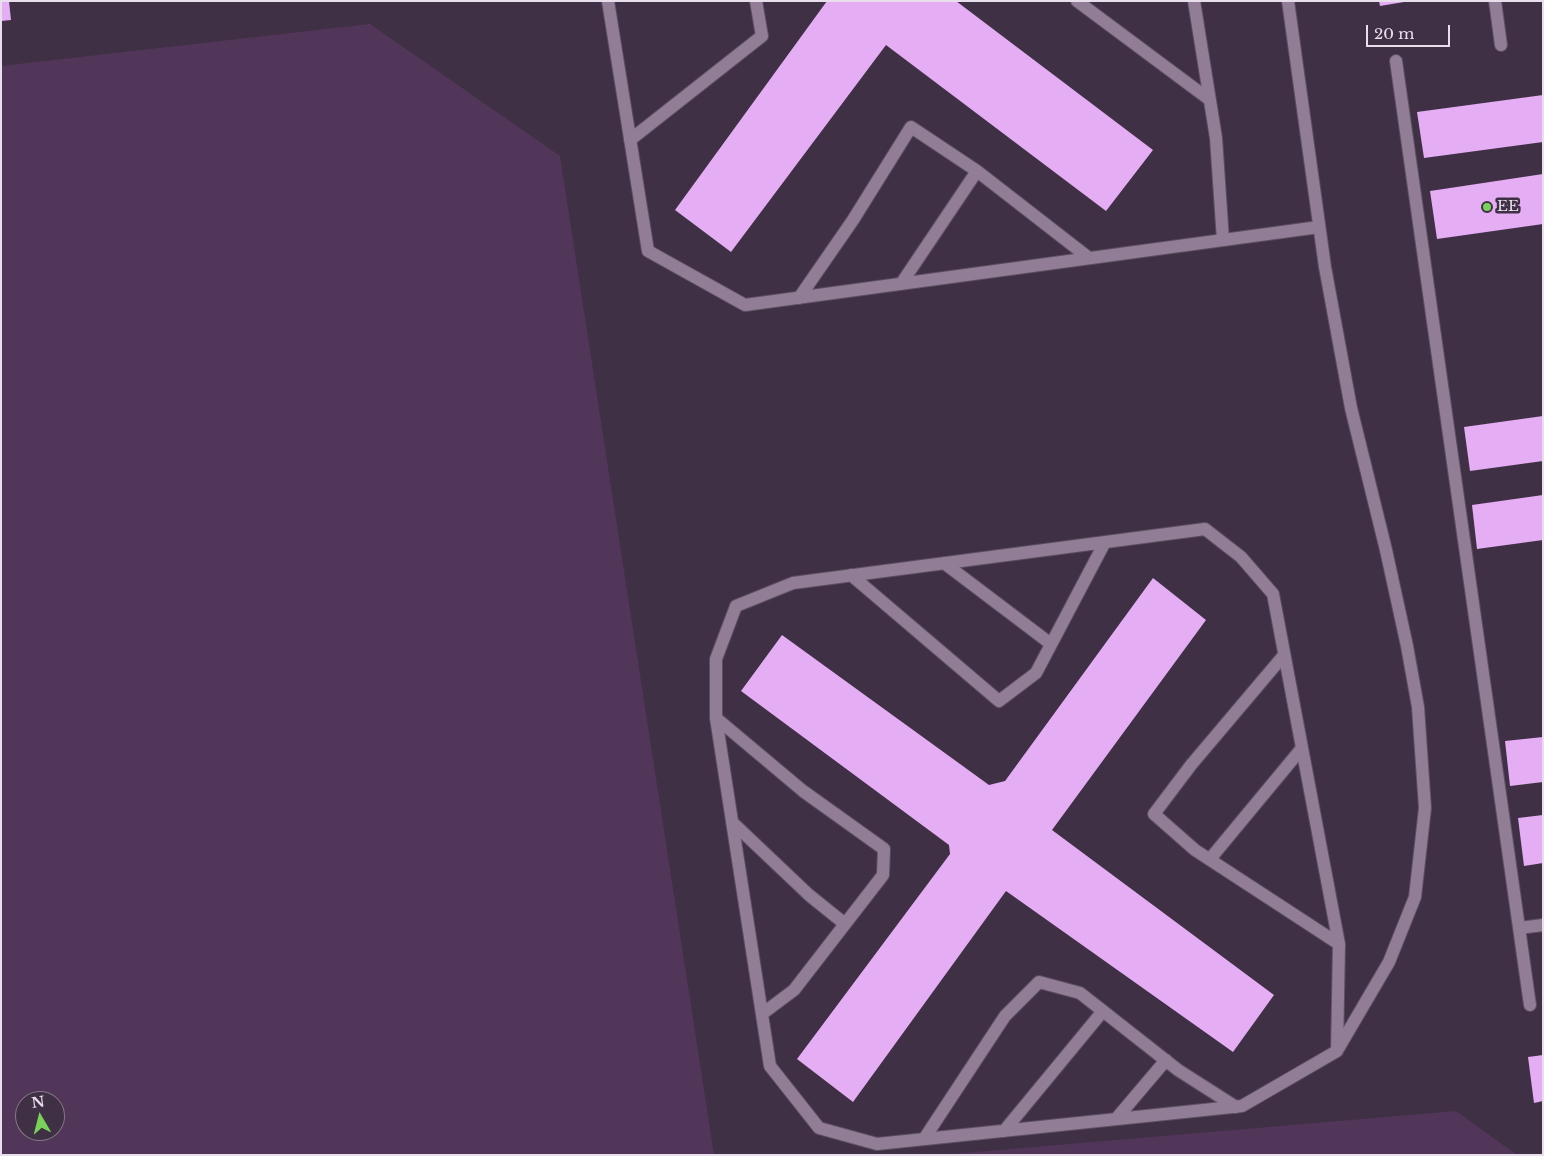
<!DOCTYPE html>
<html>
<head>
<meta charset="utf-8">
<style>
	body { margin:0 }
	#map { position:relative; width:1544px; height:1156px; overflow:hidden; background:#403045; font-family:"Libre Baskerville",serif }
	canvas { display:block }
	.frame { position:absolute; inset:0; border:2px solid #e9deec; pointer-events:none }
	.north { position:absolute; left:15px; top:1091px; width:50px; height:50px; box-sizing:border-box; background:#403045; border:1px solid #847688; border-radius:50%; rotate:352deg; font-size:14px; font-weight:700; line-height:20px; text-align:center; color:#e9deec }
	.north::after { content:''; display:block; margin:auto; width:18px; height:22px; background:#78d259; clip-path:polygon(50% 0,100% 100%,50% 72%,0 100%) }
	.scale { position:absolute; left:1366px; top:25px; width:84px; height:22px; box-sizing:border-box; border:2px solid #e9deec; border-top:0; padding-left:6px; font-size:15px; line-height:18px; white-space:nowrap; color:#e9deec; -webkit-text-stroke:4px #403045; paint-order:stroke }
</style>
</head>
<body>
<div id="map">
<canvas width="1544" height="1156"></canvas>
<div class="frame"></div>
<div class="north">N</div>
<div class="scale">20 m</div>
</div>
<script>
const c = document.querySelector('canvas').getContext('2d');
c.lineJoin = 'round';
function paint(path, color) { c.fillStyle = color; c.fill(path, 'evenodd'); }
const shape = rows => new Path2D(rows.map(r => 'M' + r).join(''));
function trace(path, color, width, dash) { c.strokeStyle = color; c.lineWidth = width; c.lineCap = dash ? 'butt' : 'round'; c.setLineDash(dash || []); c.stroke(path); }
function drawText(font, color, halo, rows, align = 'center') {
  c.font = font + ' "Libre Baskerville",serif'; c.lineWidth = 5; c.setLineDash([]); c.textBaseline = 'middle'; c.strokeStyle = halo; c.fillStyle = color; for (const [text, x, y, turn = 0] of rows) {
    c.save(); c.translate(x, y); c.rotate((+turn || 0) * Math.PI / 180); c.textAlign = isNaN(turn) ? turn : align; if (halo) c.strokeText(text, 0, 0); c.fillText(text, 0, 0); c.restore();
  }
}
paint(shape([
	[370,24,560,156,714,1155,1,1155,1,66],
	[25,1101,55,1101,55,1131,25,1131],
	[1456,1111,1517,1155,941,1155]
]), '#513659');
paint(shape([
	[1,1,9,1,11,20,1,21],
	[827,1,956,1,1153,150,1106,211,886,45,731,252,675,210],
	[1379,1,1404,1,1404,2,1380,6],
	[1543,95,1543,142,1424,158,1417,112],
	[1543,174,1543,224,1437,239,1430,191],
	[1543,416,1543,461,1470,471,1464,427],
	[1543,495,1543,540,1477,549,1472,505],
	[1153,578,1206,620,1052,830,1274,995,1233,1052,1006,891,853,1102,797,1059,950,854,949,845,741,691,782,635,989,785,1005,781],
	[1543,737,1543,782,1510,786,1505,741],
	[1543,815,1543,863,1524,866,1518,818],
	[1543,1055,1543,1101,1534,1103,1528,1057]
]), '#e4adf4');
const minor = shape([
	[608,1,648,251,745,305,1319,227],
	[1077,1,1210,100],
	[1194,1,1216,138,1223,240],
	[1288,1,1325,267,1351,408,1386,550,1407,646,1418,707,1425,808,1415,897,1389,962,1338,1049],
	[1495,1,1501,45],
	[1396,61,1530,1005],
	[630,140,762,36,756,1],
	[901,284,977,171],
	[799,298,853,220,911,127,977,171,1089,258],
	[1205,529,1241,557,1273,594,1339,944,1337,1051,1242,1106,877,1144,819,1128,770,1066,716,718,716,659,736,606,793,583,1205,529],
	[944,563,1051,644],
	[851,575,999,701,1036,673,1105,542],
	[1284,655,1191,765,1154,814,1195,850,1339,944],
	[716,718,803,791,884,849,883,875,794,990,762,1014],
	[732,822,809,895,845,924],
	[1210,859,1302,748],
	[1519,928,1543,925],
	[1116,1119,1166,1060],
	[1004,1131,1103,1011],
	[924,1139,1005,1016,1039,982,1080,993,1178,1070,1236,1107]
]);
trace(minor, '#5d4f61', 14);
trace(minor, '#917e96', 12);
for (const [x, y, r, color] of [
	[1487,207,5,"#78d259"]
]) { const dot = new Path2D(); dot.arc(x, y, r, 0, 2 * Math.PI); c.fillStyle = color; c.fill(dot); trace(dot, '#403045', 2); }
drawText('15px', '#e9deec', '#403045', [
	["EE",1497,207]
], 'left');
</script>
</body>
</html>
